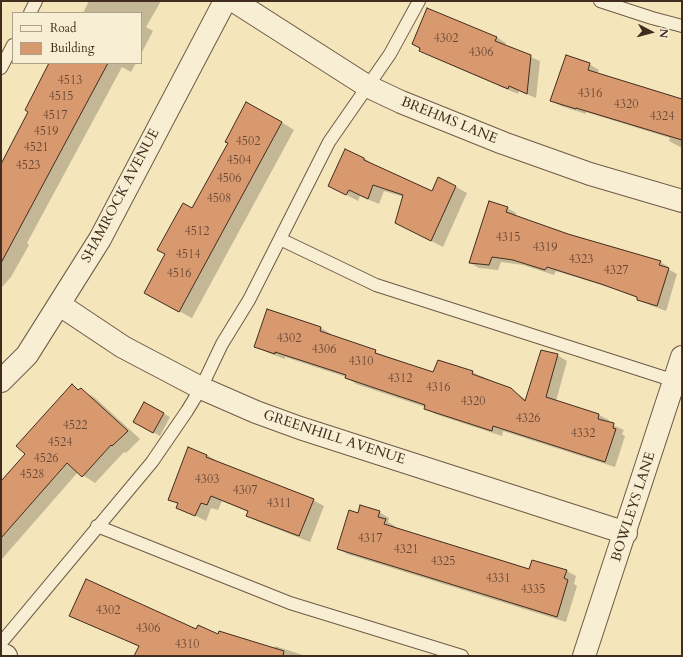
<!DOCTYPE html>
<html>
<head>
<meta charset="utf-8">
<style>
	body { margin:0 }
	#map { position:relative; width:683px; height:657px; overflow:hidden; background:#f5e5bb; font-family:Cardo,serif }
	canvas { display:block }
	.frame { position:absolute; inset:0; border:2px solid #422c1f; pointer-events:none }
	.legend { position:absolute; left:12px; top:12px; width:130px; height:52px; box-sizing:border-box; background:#f8eed3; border:1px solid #afa08b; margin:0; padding:5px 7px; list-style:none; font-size:12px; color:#422c1f }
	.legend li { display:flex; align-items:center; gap:8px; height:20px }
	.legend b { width:20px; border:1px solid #afa08b }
	.north { position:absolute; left:631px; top:12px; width:40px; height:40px; -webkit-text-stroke:3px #f8eed3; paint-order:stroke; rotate:96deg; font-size:11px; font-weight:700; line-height:16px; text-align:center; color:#422c1f }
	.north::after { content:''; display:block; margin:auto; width:14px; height:18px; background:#422c1f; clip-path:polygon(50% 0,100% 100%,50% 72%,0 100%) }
</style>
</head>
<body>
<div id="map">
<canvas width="683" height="657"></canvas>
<div class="frame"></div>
<ul class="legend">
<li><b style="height:5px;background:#f8eed3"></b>Road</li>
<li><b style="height:11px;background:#d8996f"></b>Building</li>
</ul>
<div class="north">N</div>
</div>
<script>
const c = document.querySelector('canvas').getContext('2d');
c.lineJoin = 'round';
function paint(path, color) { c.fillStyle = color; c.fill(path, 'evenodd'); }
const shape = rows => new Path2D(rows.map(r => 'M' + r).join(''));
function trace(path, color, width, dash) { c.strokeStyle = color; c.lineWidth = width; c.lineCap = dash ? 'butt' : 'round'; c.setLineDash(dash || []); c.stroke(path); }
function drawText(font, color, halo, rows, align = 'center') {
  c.font = font + ' Cardo,serif'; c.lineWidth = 3; c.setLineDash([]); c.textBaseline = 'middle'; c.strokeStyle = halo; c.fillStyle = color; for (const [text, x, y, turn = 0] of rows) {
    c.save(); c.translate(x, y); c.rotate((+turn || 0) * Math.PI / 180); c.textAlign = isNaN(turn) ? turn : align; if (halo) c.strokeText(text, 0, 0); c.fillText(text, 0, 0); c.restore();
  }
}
paint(shape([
	[89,1,161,1,146,27,153,31,141,54,141,13,83,13],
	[496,37,506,43,504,46,540,61,536,98,519,91,518,94,430,56,413,44],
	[53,63,136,63,131,72,122,67,27,243,29,245,11,277,1,288,1,165,30,112],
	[589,64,599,70,597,74,681,100,682,98,682,148,669,141,670,138,586,112,586,114,561,106,551,101],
	[281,122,294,130,192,318,158,300,192,209],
	[364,158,375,166,433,192,456,187,467,193,443,247,407,229,404,197,384,191,379,204,360,196,358,201,341,192],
	[507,208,516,213,515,216,568,235,660,262,669,267,668,269,677,274,666,311,647,304,638,298,611,288,556,271,554,275,523,265,501,262,498,270,479,268,470,263],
	[321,328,331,334,330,336,434,373,472,372,511,389,526,400,557,355,567,361,556,401,599,415,609,420,608,423,624,430,622,434,625,436,615,467,503,431,502,436,435,414,425,408,425,407,356,384,346,377,285,357,285,359,266,352,256,346],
	[72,386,94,397,140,439,126,453,124,452,95,483,78,472,1,560,1,483,27,454],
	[144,403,170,417,160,436,134,422],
	[207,455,217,461,313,500,324,506,310,542,257,521,247,515,248,512,222,501,218,510,211,508,206,521,178,507,179,505,169,499],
	[379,512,389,518,388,522,395,526,394,528,530,571,567,571,576,576,574,584,577,586,566,622,347,554,338,548,359,514],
	[71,615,196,630,274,649,275,646,306,656,159,656]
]), '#0003');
const building = shape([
	[427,8,497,37,495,41,531,55,527,94,509,86,508,89,419,51,420,48,412,44,427,8],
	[566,55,590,63,588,70,682,99,682,140,576,108,576,109,550,101,566,55],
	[49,63,108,63,1,263,1,164,28,112,25,110,49,63],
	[246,102,282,122,179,312,144,293,165,254,157,250,183,203,192,208,228,143,225,142,246,102],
	[345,149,364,158,364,160,432,191,438,177,456,186,431,241,395,223,403,195,373,185,368,199,349,190,346,195,328,186,345,149],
	[489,201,508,207,506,212,568,234,661,261,659,265,669,268,657,306,637,300,637,297,601,284,547,267,545,270,513,260,492,257,489,265,469,263,489,201],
	[267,309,321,327,320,331,376,350,375,353,433,372,438,360,473,371,472,374,511,388,525,401,541,350,558,354,546,397,599,414,598,419,614,423,613,428,616,429,605,462,493,426,492,431,424,409,425,405,345,378,346,375,275,352,275,354,254,347,267,309],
	[72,384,78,390,81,388,128,431,112,446,111,445,82,477,67,463,1,538,1,481,25,454,16,446,72,384],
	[144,402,164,413,153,433,133,422,144,402],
	[188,447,207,455,206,457,314,499,299,536,246,516,248,511,211,496,207,505,201,503,195,516,176,508,178,503,168,500,188,447],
	[360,505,380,511,378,517,386,519,384,524,529,569,532,560,567,570,564,578,568,580,557,617,337,549,349,510,358,513,360,505],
	[86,579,196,629,198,625,218,634,219,631,284,651,283,656,134,656,139,646,69,616,86,579]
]);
paint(building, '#d8996f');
trace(building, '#422c1f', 1);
const lane = shape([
	[600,1,652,18,682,26],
	[30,13,36,1],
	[1,68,13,45],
	[280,239,376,285,675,381],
	[97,526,290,603,462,656],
	[1,643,152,462,187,411,201,388,222,344,249,300,329,142,390,54,419,1]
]);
const street = shape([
	[234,1,367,86,401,102,503,143,590,174,682,201],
	[60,305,123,347,201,388,256,412,300,428,626,533],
	[1,381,27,355,100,239,225,1],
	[1,654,6,656],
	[584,656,682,357]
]);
trace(lane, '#6f5a46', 14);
trace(street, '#6f5a46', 24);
trace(lane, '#f8eed3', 12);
trace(street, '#f8eed3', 22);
drawText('12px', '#684733', null, [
	["4302",446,39],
	["4306",481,53],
	["4513",70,81],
	["4316",590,94],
	["4515",61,97],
	["4320",626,105],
	["4517",55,116],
	["4324",662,117],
	["4519",46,132],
	["4502",248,142],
	["4521",36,148],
	["4504",239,161],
	["4523",28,166],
	["4506",229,179],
	["4508",219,199],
	["4512",197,232],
	["4315",508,238],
	["4319",545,248],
	["4514",188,255],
	["4323",581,260],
	["4327",616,271],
	["4516",179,274],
	["4302",289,339],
	["4306",324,350],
	["4310",361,362],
	["4312",400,379],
	["4316",438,388],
	["4320",473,402],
	["4326",528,419],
	["4522",75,426],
	["4332",583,434],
	["4524",60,443],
	["4526",46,459],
	["4528",32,475],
	["4303",207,480],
	["4307",245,491],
	["4311",279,504],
	["4317",370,539],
	["4321",406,550],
	["4325",443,562],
	["4331",498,579],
	["4335",533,590],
	["4302",108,611],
	["4306",148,629],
	["4310",187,645]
]);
drawText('14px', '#422c1f', '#f8eed3', [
	["BREHMS LANE",449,121,22],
	["SHAMROCK AVENUE",121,196,-62],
	["GREENHILL AVENUE",334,438,18],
	["BOWLEYS LANE",634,507,-72]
]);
</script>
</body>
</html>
